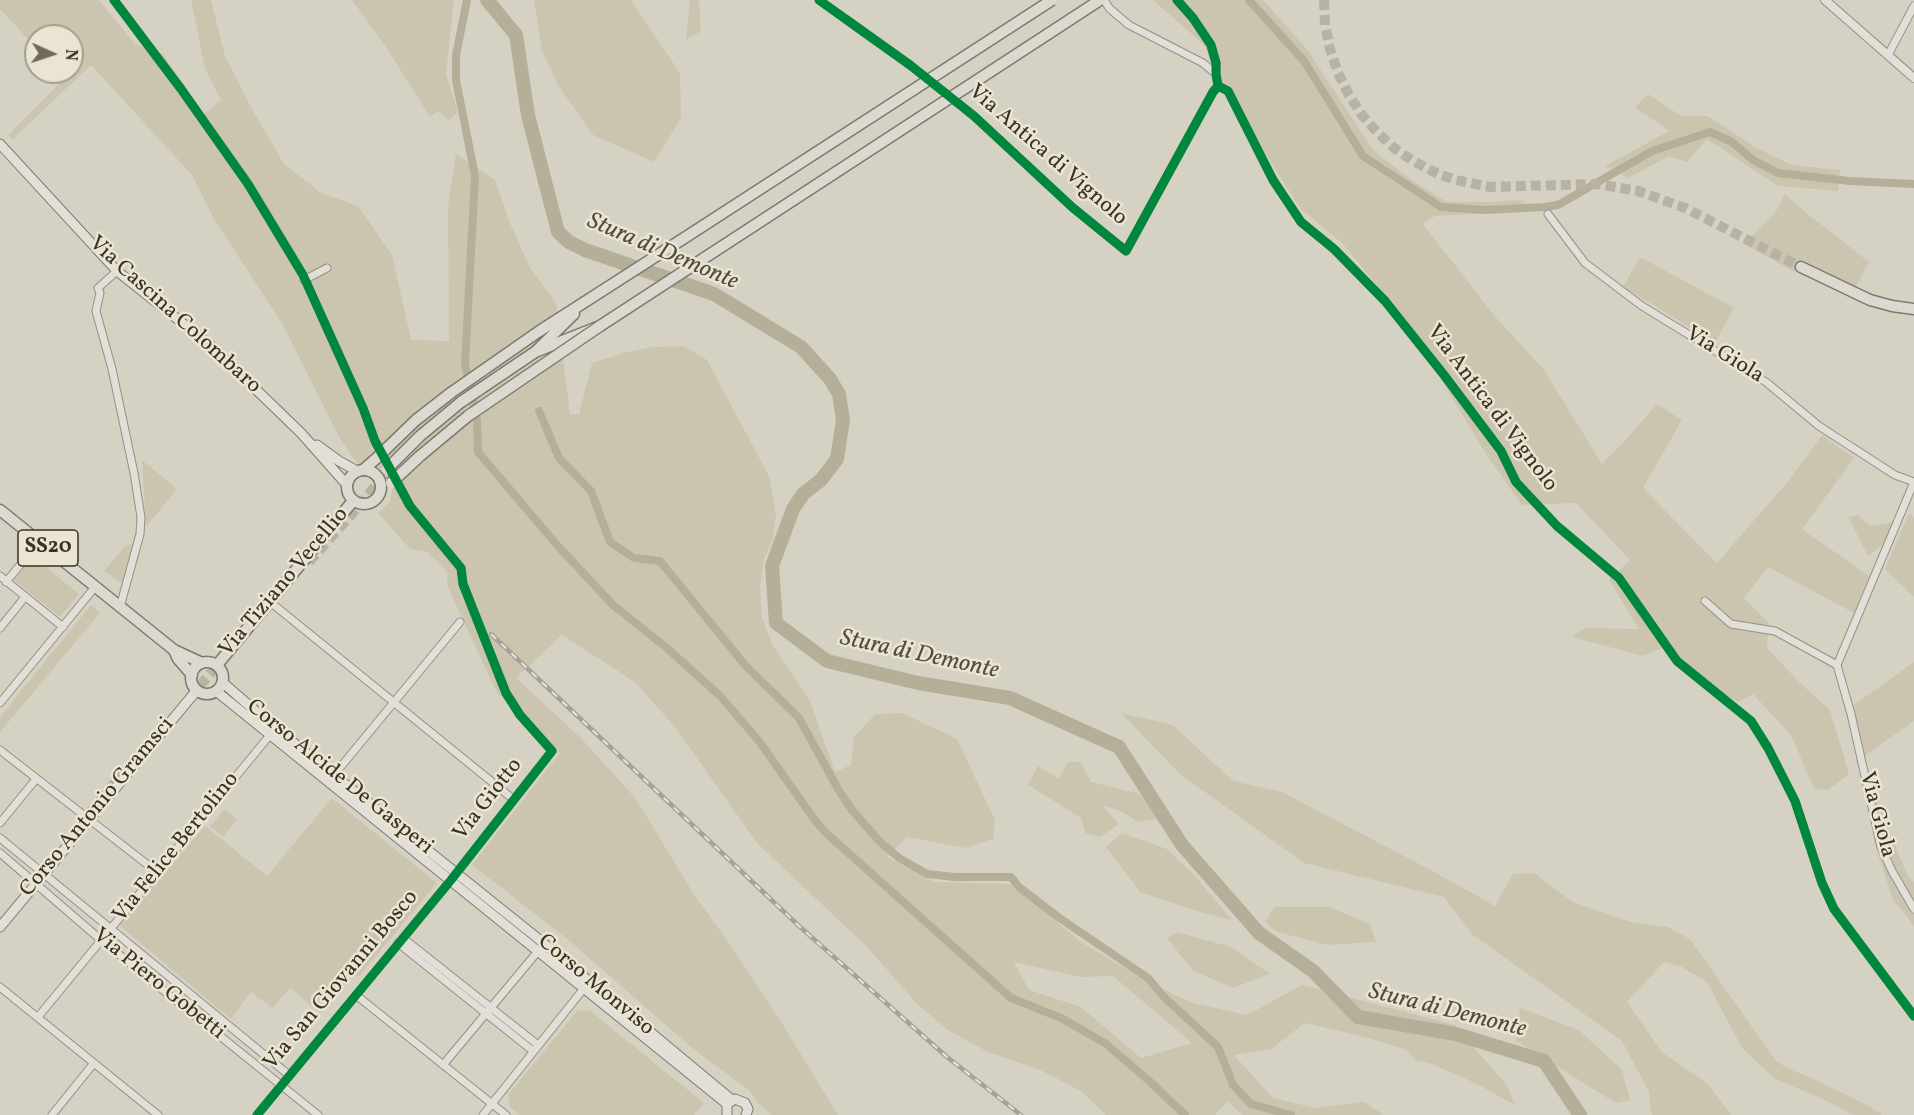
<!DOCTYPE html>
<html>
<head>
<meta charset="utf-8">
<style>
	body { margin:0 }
	#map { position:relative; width:1914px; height:1115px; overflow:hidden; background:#d6d2c3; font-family:Vollkorn,serif }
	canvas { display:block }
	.north { position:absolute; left:24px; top:24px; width:60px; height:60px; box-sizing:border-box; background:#eae5d3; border:2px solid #a49d8d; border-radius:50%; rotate:93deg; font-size:16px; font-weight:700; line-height:24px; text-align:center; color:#3c3123 }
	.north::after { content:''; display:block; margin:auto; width:21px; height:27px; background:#72695b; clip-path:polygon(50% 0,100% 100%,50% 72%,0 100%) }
</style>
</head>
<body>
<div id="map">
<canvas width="1914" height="1115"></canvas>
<div class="north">N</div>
</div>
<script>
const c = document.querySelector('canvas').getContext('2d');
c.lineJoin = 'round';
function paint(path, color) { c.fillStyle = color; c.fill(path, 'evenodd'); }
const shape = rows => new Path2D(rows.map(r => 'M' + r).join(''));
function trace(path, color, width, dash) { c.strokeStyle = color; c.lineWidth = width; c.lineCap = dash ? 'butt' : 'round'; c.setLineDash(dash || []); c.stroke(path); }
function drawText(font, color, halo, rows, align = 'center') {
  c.font = font + ' Vollkorn,serif'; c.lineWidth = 5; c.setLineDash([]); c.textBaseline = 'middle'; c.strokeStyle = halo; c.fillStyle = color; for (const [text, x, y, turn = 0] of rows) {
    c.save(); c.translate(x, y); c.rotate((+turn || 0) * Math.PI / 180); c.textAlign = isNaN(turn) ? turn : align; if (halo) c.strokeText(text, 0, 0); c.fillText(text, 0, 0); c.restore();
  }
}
paint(shape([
	[0,0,99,0,135,44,163,54,204,114,221,100,205,69,191,0,211,0,225,56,252,109,284,164,321,193,358,206,392,255,411,340,449,341,448,206,456,154,495,180,510,223,529,266,556,303,570,414,579,414,592,363,623,353,652,347,684,346,707,360,769,476,776,515,773,540,764,559,760,586,762,618,773,646,810,701,835,772,851,765,854,737,875,714,902,713,957,739,995,820,993,839,965,848,907,837,887,857,934,882,1011,884,1081,942,1155,986,1193,1003,1247,1015,1302,985,1455,1025,1508,1087,1515,1105,1475,1083,1429,1063,1417,1061,1405,1049,1364,1037,1305,1023,1271,1049,1234,1055,1273,1098,1316,1108,1364,1102,1384,1115,1243,1115,1227,1102,1217,1112,1216,1115,1106,1115,1081,1091,1042,1071,986,1051,948,1030,918,1005,868,948,757,843,675,727,635,682,562,635,516,678,581,738,636,799,693,893,726,939,783,1025,838,1115,772,1115,758,1103,750,1091,691,1047,565,937,472,865,560,753,497,693,452,596,447,583,448,573,442,566,427,552,410,549,378,513,389,503,393,487,355,461,339,437,283,325,214,219,192,175,91,65,13,139,8,135,64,79,59,72,72,72,72,36,36,36,36,48,0,9],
	[1014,962,1081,977,1113,976,1192,1043,1141,1058,1081,1007,1029,990],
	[352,0,454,0,446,74,458,112,449,120,438,111,430,117,386,47],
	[534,0,631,0,680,73,681,118,654,162,593,135,558,85,542,51],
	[690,0,699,0,701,31,686,40],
	[1153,0,1263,0,1307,49,1373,150,1410,179,1447,202,1487,202,1522,200,1529,211,1435,216,1423,224,1493,314,1544,370,1602,464,1623,443,1657,404,1682,420,1643,488,1717,563,1789,480,1822,435,1854,458,1802,529,1869,576,1854,613,1768,567,1744,598,1769,623,1767,648,1799,682,1830,710,1849,774,1828,790,1814,789,1791,735,1753,694,1738,702,1707,684,1665,647,1643,656,1572,637,1585,628,1639,629,1609,580,1630,560,1576,503,1522,505,1486,454,1403,317,1342,243,1300,208,1215,74,1204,45],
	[1648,94,1681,116,1708,116,1757,148,1792,165,1840,170,1838,191,1778,186,1707,139,1687,162,1669,156,1628,178,1605,166,1669,131,1635,107],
	[1785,194,1799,207,1869,262,1856,287,1802,260,1795,272,1744,244,1775,213],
	[1640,257,1734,308,1715,342,1623,287],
	[142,460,177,489,146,527,144,495],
	[1909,513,1914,518,1914,597,1885,569],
	[1858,515,1870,526,1894,522,1886,542,1868,556,1848,517],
	[134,544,124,585,104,571,125,546],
	[32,556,79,594,60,617,14,580],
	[91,605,100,613,0,732,0,717],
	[1914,662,1914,721,1863,757,1886,824,1908,876,1914,882,1914,926,1893,900,1873,839,1878,830,1851,707],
	[1121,713,1173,725,1233,781,1282,792,1427,868,1495,906,1513,874,1534,873,1573,902,1634,923,1668,927,1690,939,1776,1061,1791,1070,1812,1078,1869,1106,1882,1115,1853,1115,1825,1100,1775,1079,1742,1048,1707,982,1680,966,1664,962,1627,1002,1662,1052,1708,1084,1731,1115,1653,1115,1651,1113,1649,1092,1622,1041,1473,935,1444,897,1304,863,1180,774],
	[1068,762,1081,762,1091,782,1140,794,1159,818,1138,822,1119,810,1102,806,1119,824,1100,837,1085,833,1081,818,1028,785,1038,766,1059,779],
	[333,799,437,883,359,976,348,977,348,985,344,985,320,1013,290,988,272,1008,251,992,231,1019,119,925,205,826,267,876,330,800],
	[225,809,237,819,223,837,210,826],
	[1122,833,1167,849,1194,875,1232,920,1203,913,1140,892,1106,847],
	[1274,907,1329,907,1370,924,1376,942,1328,945,1277,932,1265,922],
	[1177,932,1231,947,1270,974,1233,988,1193,971,1167,938],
	[1520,1008,1579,1030,1622,1070,1630,1100,1616,1103,1516,1041],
	[589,1010,704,1103,694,1115,520,1115,510,1107,508,1095,577,1011]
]), '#cbc5b0');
trace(shape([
	[467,0,456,55,456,80,475,176,465,364,477,420,478,452,557,545,613,605,668,649,720,696,759,741,814,819,825,832,1011,998,1061,1018,1105,1043,1147,1079,1185,1115],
	[1249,0,1304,61,1363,156,1441,207,1485,210,1545,207,1558,205,1652,151,1710,132,1732,142,1753,160,1778,173,1850,181,1914,184],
	[539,411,559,458,591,491,610,542,634,558,660,561,745,665,799,718,838,789,852,810,879,841,899,858,927,874,955,877,1011,877,1019,887,1058,917,1148,978,1164,997,1218,1047,1233,1085,1251,1104,1291,1115]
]), '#b5ae99', 8);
trace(shape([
	[487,0,516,35,528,115,558,232,569,242,585,250,714,294,801,347,830,379,839,394,843,420,837,459,821,480,803,494,793,509,772,566,776,623,827,661,918,683,1010,698,1119,747,1182,845,1259,933,1313,971,1358,1017,1456,1034,1544,1061,1580,1115]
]), '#b5ae99', 14);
trace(shape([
	[1324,0,1325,25,1330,49,1338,73,1349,95,1362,115,1377,132,1394,148,1413,161,1438,174,1456,180,1490,187,1597,184,1638,191,1685,208,1801,267]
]), '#b7b2a3', 10, [10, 5]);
trace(shape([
	[309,562,366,498,387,469],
	[190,697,223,659],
	[80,824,132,762]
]), '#b7b2a3', 10, [10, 5]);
const minor = shape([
	[114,0,181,89,248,184,303,275,363,408,375,441,410,506,461,568,463,584,506,693,520,715,552,751,451,880,257,1115],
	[1104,0,1110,9,1129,25,1203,63,1216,74],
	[1177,0,1193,18,1211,45,1216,63,1216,74,1218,86],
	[847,20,910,65,974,116,1072,207,1126,251,1213,92,1218,86],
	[1888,55,1914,6],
	[1218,86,1228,91,1273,180,1301,222,1334,249,1385,301,1444,375,1501,451,1516,482,1557,526,1619,578,1677,661,1751,721,1768,748,1795,801,1822,883,1834,909,1914,1016],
	[1548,214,1585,263,1642,306,1766,382,1819,426,1895,475,1914,482],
	[117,271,98,288,100,293,96,311,112,369,134,473,141,517,140,534,120,607],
	[304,280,327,268],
	[1914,482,1837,665,1851,714,1881,847,1892,871,1914,909],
	[0,576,63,627],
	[6,582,39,542],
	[269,601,513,799],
	[1705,601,1731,624,1775,631,1837,665],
	[0,628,25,597],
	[0,703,95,587],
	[0,750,157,872],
	[334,775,460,622],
	[0,823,36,779],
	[0,838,289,1075],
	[0,853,101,940,318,1115],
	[403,938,538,1045],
	[398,943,533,1051],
	[0,987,158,1115],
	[356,995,506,1115],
	[38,1017,270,735],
	[443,1065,539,950],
	[52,1115,94,1063],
	[483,1115,585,987]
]);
const tertiary = shape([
	[1825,0,1914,78]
]);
const secondary = shape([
	[0,144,117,271,210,345,301,433,347,485],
	[317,445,339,461,357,471],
	[222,682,274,727,536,937,732,1100],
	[216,691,727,1104],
	[0,927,197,690],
	[727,1115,727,1104,735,1099,745,1103,748,1109,746,1115]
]);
const primary = shape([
	[1801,267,1870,300,1892,306,1914,309],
	'347 487a17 17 0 1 1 34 0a17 17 0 1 1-34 0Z',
	[0,510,174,650,202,663],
	[174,650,178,659,192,675],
	'191 678a16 16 0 1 1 32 0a16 16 0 1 1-32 0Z',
	[217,665,353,501]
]);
const trunk = shape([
	[1048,34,1100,0],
	[535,352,600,326,689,268],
	[461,402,535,352,574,314],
	[387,448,416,420,452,392,538,332,675,244],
	[363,470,378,457]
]);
trace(minor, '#928f85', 9);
trace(tertiary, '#928f85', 10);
trace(secondary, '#7d796f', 11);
trace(primary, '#7d796f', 13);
trace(trunk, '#7d796f', 13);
trace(minor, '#e1dfd7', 7);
trace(tertiary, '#e1dfd7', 8);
trace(secondary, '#e1dfd7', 9);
trace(primary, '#dbd9d0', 10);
trace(trunk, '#dbd9d0', 10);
const rail = shape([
	[491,634,799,926,947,1057,1021,1115]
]);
trace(rail, '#a6a29b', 4.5);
trace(rail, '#eae5d3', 2, [7]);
const trunkBridge = shape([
	[675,244,1052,0],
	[689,268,1048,34],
	[378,457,387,448],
	[387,469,420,436,461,402],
	[391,483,420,456,468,416,600,326]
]);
trace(trunkBridge, '#7d796f', 13, []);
trace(trunkBridge, '#dbd9d0', 10);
trace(shape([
	[114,0,181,89,248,184,303,275,363,408,375,441,410,506,461,568,463,584,506,693,520,715,552,751,451,880,257,1115],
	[819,0,910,65,974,116,1072,207,1126,251,1213,92,1218,86],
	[1177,0,1193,18,1211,45,1216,63,1216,74,1218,86],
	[1218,86,1228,91,1273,180,1301,222,1334,249,1385,301,1444,375,1501,451,1516,482,1557,526,1619,578,1677,661,1751,721,1768,748,1795,801,1822,883,1834,909,1914,1016]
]), '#00873e', 9);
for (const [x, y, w] of [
	[48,548,60]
]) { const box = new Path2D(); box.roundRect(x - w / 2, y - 18, w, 36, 4.5); c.fillStyle = '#eae5d3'; c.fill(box); trace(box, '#3c3123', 1.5); }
drawText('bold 21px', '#3c3123', null, [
	["SS20",48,548]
]);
drawText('22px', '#3c3123', '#eae5d3', [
	["Via Antica di Vignolo",1047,156,41],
	["Via Cascina Colombaro",174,316,42],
	["Via Giola",1724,356,32],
	["Via Antica di Vignolo",1491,409,53],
	["Via Tiziano Vecellio",285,583,-50],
	["Corso Alcide De Gasperi",339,778,39],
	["Via Giotto",489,800,-52],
	["Corso Antonio Gramsci",98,808,-50],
	["Via Giola",1876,815,75],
	["Via Felice Bertolino",177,848,-51],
	["Via San Giovanni Bosco",342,981,-50],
	["Via Piero Gobetti",158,985,39],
	["Corso Monviso",595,986,40]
]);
drawText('italic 24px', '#574c3c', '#eae5d3', [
	["Stura di Demonte",662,253,23],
	["Stura di Demonte",919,656,12],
	["Stura di Demonte",1447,1012,14]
]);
</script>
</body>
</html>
